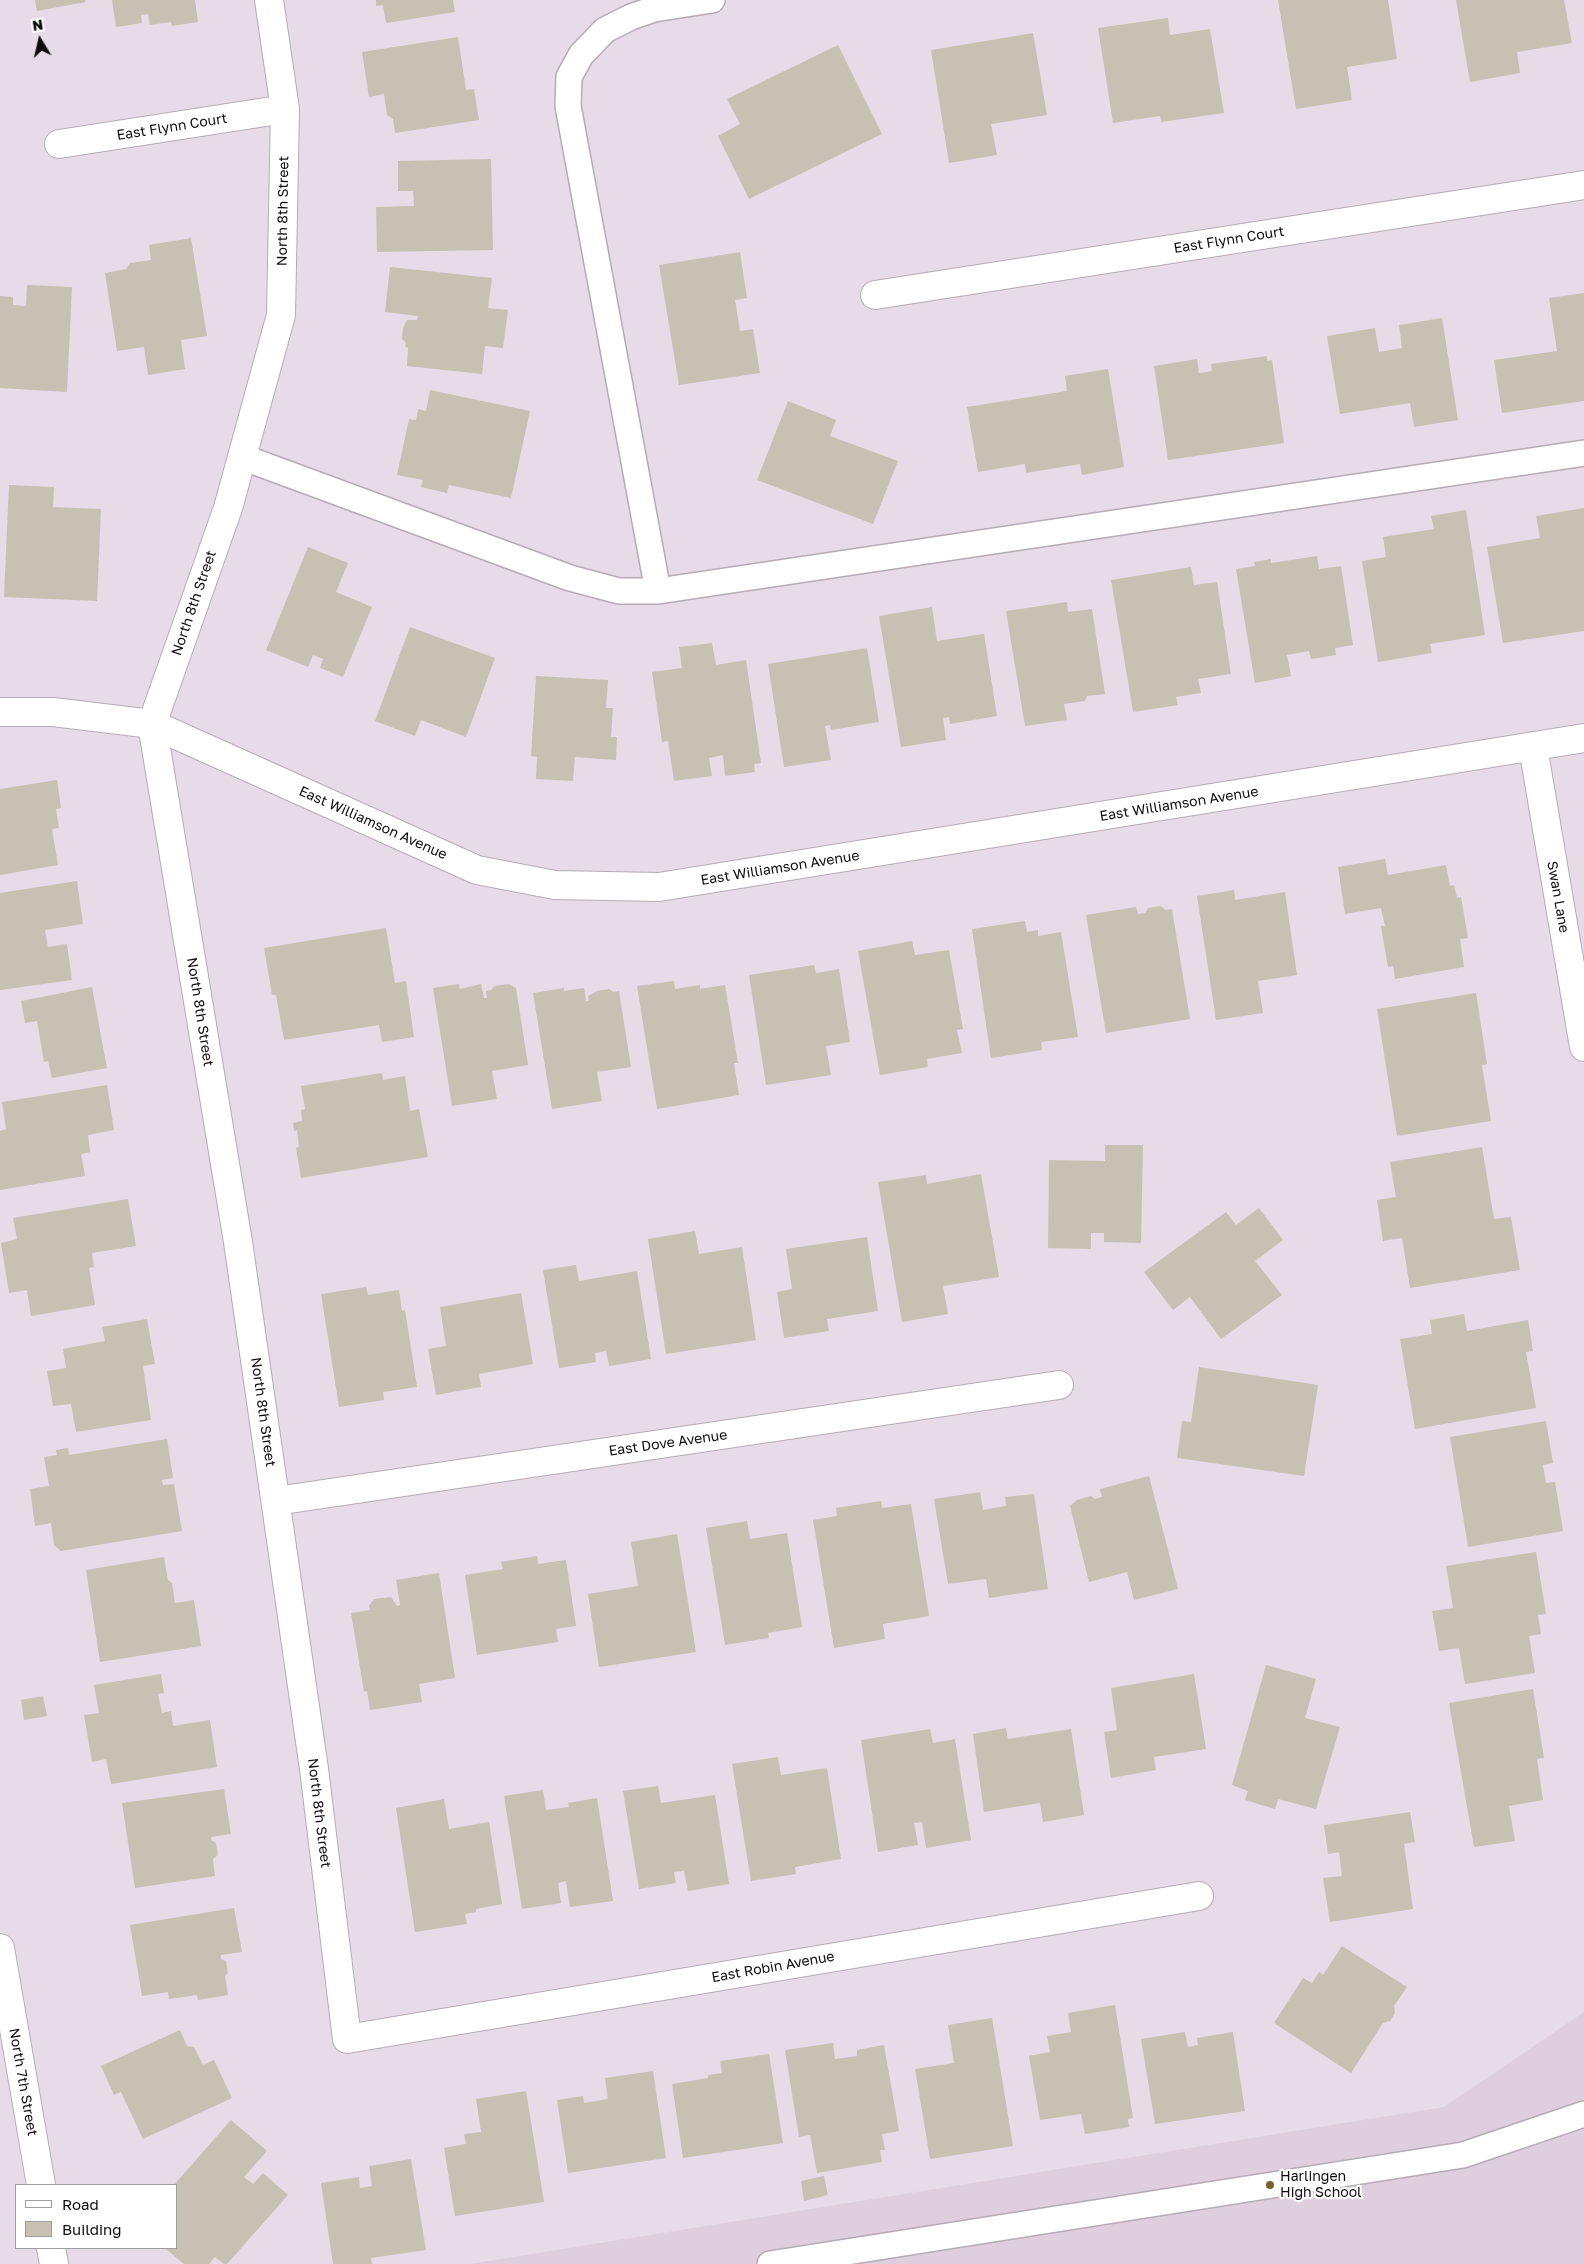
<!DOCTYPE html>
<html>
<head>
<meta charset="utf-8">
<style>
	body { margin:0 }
	#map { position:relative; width:1584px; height:2264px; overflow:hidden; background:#e6dbe6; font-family:"Golos Text",sans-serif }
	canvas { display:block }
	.legend { position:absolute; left:15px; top:2184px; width:162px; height:65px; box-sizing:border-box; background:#fff; border:1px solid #9f9d9f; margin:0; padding:6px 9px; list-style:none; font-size:15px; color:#0e0b0e }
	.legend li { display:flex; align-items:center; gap:10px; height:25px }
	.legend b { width:25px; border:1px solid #9f9d9f }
	.north { position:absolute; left:15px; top:15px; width:50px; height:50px; -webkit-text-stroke:4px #fff; paint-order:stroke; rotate:351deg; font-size:14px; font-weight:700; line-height:20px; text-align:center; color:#0e0b0e }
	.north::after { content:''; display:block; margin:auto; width:18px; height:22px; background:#0e0b0e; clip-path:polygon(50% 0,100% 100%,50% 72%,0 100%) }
</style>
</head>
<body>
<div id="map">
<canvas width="1584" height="2264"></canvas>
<ul class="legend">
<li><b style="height:6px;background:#fff"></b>Road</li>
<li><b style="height:14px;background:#c7c1b4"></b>Building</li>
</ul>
<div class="north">N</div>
</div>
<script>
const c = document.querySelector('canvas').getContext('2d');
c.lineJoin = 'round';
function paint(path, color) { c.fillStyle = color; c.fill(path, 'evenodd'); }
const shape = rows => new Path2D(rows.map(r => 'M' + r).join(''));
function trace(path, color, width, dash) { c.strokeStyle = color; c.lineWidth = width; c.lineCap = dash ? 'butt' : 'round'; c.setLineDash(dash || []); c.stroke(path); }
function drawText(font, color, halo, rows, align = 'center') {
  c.font = font + ' "Golos Text",sans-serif'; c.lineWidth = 4.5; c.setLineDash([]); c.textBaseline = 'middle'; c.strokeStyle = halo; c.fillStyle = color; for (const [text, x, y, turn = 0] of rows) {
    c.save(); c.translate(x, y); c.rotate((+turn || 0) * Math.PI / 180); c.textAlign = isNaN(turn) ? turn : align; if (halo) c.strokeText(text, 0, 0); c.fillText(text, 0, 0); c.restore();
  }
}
paint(shape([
	[1584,2012,1584,2264,470,2264,1444,2107]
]), '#decede');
paint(shape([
	[35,0,85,0,86,2,37,11],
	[112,0,195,0,198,22,172,26,171,22,150,25,148,14,141,15,142,23,116,27],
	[376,0,453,0,455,12,386,23,383,5,376,6],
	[1278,0,1388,0,1397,59,1347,67,1352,100,1296,109],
	[1456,0,1564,0,1572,43,1517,52,1520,73,1470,82],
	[1168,18,1170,35,1210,29,1224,113,1161,122,1160,116,1113,123,1098,28],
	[1033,33,1047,115,991,124,997,155,949,163,931,50],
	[458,37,466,90,474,89,479,120,395,133,393,119,387,115,384,94,369,97,362,52],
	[838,45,882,134,749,199,718,136,740,124,727,99],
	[491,159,493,250,377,252,376,207,414,206,413,191,398,191,398,161],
	[191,238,207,336,181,340,185,369,148,375,144,347,117,351,105,273,126,269,130,263,151,260,149,245],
	[740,252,747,298,735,300,740,331,753,329,760,373,679,385,659,265],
	[390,267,492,278,488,308,508,310,503,348,485,346,482,374,407,366,408,348,405,347,406,343,402,339,403,328,407,320,417,320,418,316,385,312],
	[27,285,72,287,67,392,0,388,0,296,13,297,13,305,26,306],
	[1584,293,1584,401,1502,413,1494,360,1557,351,1549,298],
	[1442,318,1458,420,1414,427,1410,403,1340,414,1327,336,1375,328,1379,352,1402,348,1399,325],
	[1267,356,1267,361,1272,360,1284,443,1168,460,1154,366,1197,359,1199,373,1212,371,1211,364],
	[1108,369,1124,467,1082,475,1080,464,1026,473,1025,464,978,472,967,407,1067,391,1065,376],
	[430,390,530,411,511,498,449,485,447,493,421,487,423,480,397,475,409,419,416,420,418,409,426,411],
	[788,401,836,420,830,436,898,461,873,524,757,480],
	[9,485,54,487,53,507,101,509,97,601,4,597],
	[1584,508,1584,631,1503,643,1487,547,1540,538,1536,516],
	[1466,510,1485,635,1430,644,1432,653,1378,662,1362,561,1386,557,1383,537,1434,529,1431,516],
	[308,547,348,563,336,592,372,607,343,677,320,668,323,659,313,655,308,667,266,650],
	[1317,556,1319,569,1341,566,1353,645,1335,648,1336,655,1311,659,1309,651,1287,655,1291,676,1255,683,1236,569,1255,566,1254,562,1271,559,1271,563],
	[1191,567,1194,585,1217,582,1231,674,1198,679,1201,693,1176,697,1178,705,1133,712,1111,580],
	[1067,602,1068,612,1092,609,1105,694,1087,696,1085,701,1064,704,1067,720,1025,726,1006,611],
	[932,607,937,641,984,634,997,716,950,724,949,717,943,718,946,740,901,747,879,616],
	[410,627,495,658,466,737,421,720,415,736,375,721],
	[712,643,716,665,746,660,761,763,754,764,755,772,725,776,723,755,709,758,712,776,674,781,668,741,662,742,652,672,682,668,679,647],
	[867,648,879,722,831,730,830,725,825,726,831,760,784,767,768,664],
	[536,676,608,680,606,708,613,708,611,737,617,737,616,760,575,757,573,781,536,779,537,757,531,756],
	[57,780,61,808,56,809,59,828,52,829,58,865,0,875,0,789],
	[1385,859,1388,875,1446,865,1450,886,1454,885,1457,898,1461,897,1468,938,1460,939,1464,967,1395,979,1393,966,1388,967,1381,926,1385,926,1381,908,1345,914,1338,867],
	[77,881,83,924,45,930,48,947,67,944,72,980,0,990,0,893],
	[1234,890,1235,900,1285,892,1297,975,1258,981,1263,1013,1216,1020,1197,896],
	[1161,906,1166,910,1172,909,1190,1019,1106,1033,1086,915,1136,907,1138,914,1145,913,1148,908],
	[1025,921,1027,932,1038,930,1038,936,1061,932,1078,1037,1041,1042,1042,1050,991,1058,972,929],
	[386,928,395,983,406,981,414,1037,382,1042,379,1025,284,1040,276,995,272,995,264,948],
	[912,941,915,955,949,950,963,1029,957,1030,962,1053,927,1059,928,1067,880,1075,858,951],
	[814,965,816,973,839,969,850,1042,826,1046,831,1075,766,1085,749,975],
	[674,981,675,989,700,985,700,989,725,985,738,1063,734,1063,739,1095,657,1109,637,986],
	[459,984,460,989,481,984,484,998,487,998,486,991,491,990,494,986,509,984,516,988,528,1065,492,1071,497,1099,452,1106,433,988],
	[92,987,107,1068,52,1078,48,1061,44,1062,37,1021,25,1023,21,1001],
	[564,988,564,991,584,988,586,1001,589,1001,588,996,597,991,609,989,614,992,619,991,631,1067,597,1072,602,1101,552,1109,533,993],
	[1476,993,1487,1064,1482,1065,1491,1121,1397,1136,1377,1009],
	[382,1073,383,1080,405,1076,410,1111,419,1109,428,1157,301,1178,296,1148,299,1147,297,1130,294,1131,293,1123,302,1121,301,1110,305,1109,301,1086],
	[107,1085,114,1130,88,1135,90,1152,81,1154,85,1176,0,1190,0,1131,6,1129,2,1102],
	[1105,1145,1143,1145,1141,1243,1104,1242,1104,1233,1091,1233,1091,1249,1048,1248,1049,1160,1105,1161],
	[1482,1147,1494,1219,1511,1217,1520,1270,1410,1288,1402,1238,1383,1241,1377,1200,1396,1197,1390,1162],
	[981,1174,999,1277,943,1286,948,1314,902,1322,878,1182,926,1175,927,1184],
	[128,1199,136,1246,92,1253,94,1267,89,1268,95,1305,31,1316,27,1290,9,1293,1,1243,17,1239,13,1218],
	[1259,1208,1283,1240,1255,1261,1282,1295,1221,1339,1190,1297,1173,1310,1144,1272,1226,1212,1236,1225],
	[695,1231,699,1254,742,1247,756,1340,666,1354,648,1239],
	[867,1237,878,1311,827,1319,829,1331,784,1338,777,1292,792,1289,786,1249],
	[576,1265,579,1281,637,1271,651,1359,609,1366,606,1351,595,1353,596,1362,559,1368,543,1270],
	[366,1287,368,1295,399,1290,402,1311,405,1310,417,1387,383,1392,384,1400,339,1407,321,1294],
	[521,1293,533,1364,479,1374,481,1387,436,1395,428,1349,446,1346,440,1307],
	[1464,1314,1467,1331,1528,1320,1533,1351,1526,1352,1536,1408,1415,1429,1400,1339,1432,1334,1430,1320],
	[147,1319,155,1364,143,1366,151,1420,76,1432,71,1404,53,1406,47,1371,66,1368,63,1349,105,1341,102,1327],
	[1199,1367,1318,1385,1304,1476,1177,1458,1182,1421,1191,1422],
	[1546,1421,1553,1463,1543,1465,1546,1483,1555,1482,1563,1531,1468,1547,1450,1437],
	[167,1439,173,1478,162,1480,163,1485,174,1484,182,1531,61,1551,54,1545,51,1523,35,1526,30,1489,49,1486,44,1457,57,1455,56,1450,68,1448,69,1455],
	[1149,1476,1178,1589,1134,1600,1127,1572,1089,1582,1070,1506,1077,1500,1091,1496,1095,1499,1102,1497,1100,1489],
	[980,1492,983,1510,1006,1506,1005,1497,1034,1494,1048,1589,989,1598,986,1579,948,1584,934,1499],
	[881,1501,882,1508,911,1504,929,1616,883,1624,885,1639,834,1648,813,1520,837,1516,836,1508],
	[747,1521,750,1539,787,1533,802,1627,768,1633,769,1638,725,1645,706,1528],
	[677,1534,696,1652,599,1667,588,1594,638,1586,631,1542],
	[1536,1552,1546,1614,1538,1615,1541,1634,1529,1636,1535,1673,1465,1684,1459,1648,1439,1651,1432,1611,1453,1608,1446,1566],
	[537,1556,538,1564,566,1560,576,1626,556,1629,558,1642,477,1655,465,1575,503,1569,501,1562],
	[164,1557,168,1580,172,1583,175,1603,194,1600,201,1646,100,1662,86,1570],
	[439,1573,455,1678,419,1684,422,1702,370,1710,367,1691,364,1692,351,1613,370,1610,369,1606,374,1599,391,1597,397,1606,400,1605,396,1580],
	[1266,1665,1316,1679,1305,1718,1340,1727,1316,1809,1278,1799,1275,1809,1245,1800,1248,1791,1232,1785],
	[161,1674,164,1693,158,1694,162,1713,171,1711,173,1726,210,1720,217,1767,111,1784,106,1759,92,1762,84,1715,99,1713,94,1685],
	[1194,1674,1206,1749,1154,1757,1156,1770,1111,1778,1104,1732,1117,1730,1111,1688],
	[1533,1689,1544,1758,1537,1759,1543,1800,1509,1806,1515,1841,1474,1847,1449,1703],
	[43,1696,47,1716,24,1720,21,1700],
	[1006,1728,1008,1739,1071,1729,1084,1815,1043,1822,1040,1803,984,1812,973,1734],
	[930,1729,933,1743,955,1739,971,1840,926,1848,922,1822,914,1823,918,1845,878,1852,861,1740],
	[778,1757,781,1775,827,1768,841,1859,795,1867,796,1874,751,1881,732,1764],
	[658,1786,661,1803,715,1795,729,1884,688,1891,684,1871,674,1872,676,1883,639,1889,623,1791],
	[224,1789,231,1834,211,1837,211,1840,216,1843,218,1855,213,1859,215,1876,135,1888,122,1803],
	[543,1790,546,1810,569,1807,568,1803,597,1798,613,1901,570,1907,566,1881,558,1883,561,1903,522,1909,504,1796],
	[444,1799,449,1829,489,1822,502,1904,476,1909,476,1912,465,1914,467,1924,415,1932,396,1808],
	[1410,1812,1415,1842,1404,1844,1413,1909,1330,1922,1323,1878,1342,1876,1339,1852,1328,1854,1324,1825],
	[234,1908,242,1952,221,1955,221,1959,226,1961,228,1973,225,1976,228,1995,198,2000,197,1995,169,1999,168,1992,142,1996,130,1925],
	[1342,1946,1407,1987,1394,2006,1395,2013,1390,2021,1383,2023,1351,2073,1274,2023,1303,1978,1312,1983,1319,1972,1323,1975],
	[1115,2005,1133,2118,1128,2119,1129,2127,1085,2134,1081,2114,1040,2120,1029,2056,1050,2052,1047,2036,1071,2032,1068,2013],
	[992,2018,1013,2146,930,2159,915,2069,954,2063,948,2025],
	[180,2030,187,2046,194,2047,203,2065,214,2060,232,2098,143,2139,121,2092,114,2095,101,2066],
	[1185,2032,1188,2047,1198,2045,1197,2038,1233,2032,1245,2111,1155,2124,1141,2039],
	[833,2043,835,2059,857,2056,857,2050,884,2045,899,2131,882,2134,885,2150,880,2150,882,2162,817,2173,810,2135,799,2137,785,2050],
	[769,2054,783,2143,683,2158,672,2084,708,2078,708,2075,722,2073,720,2061],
	[653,2071,666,2158,568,2173,557,2100,583,2096,584,2103,608,2099,605,2078],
	[526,2091,544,2202,455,2216,444,2148,466,2144,464,2134,481,2132,476,2099],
	[231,2120,267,2151,244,2177,253,2184,263,2173,288,2195,227,2264,224,2264,215,2257,209,2264,184,2264,165,2248,176,2248,176,2185,174,2185],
	[411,2159,426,2250,371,2258,372,2264,333,2264,321,2183,359,2177,360,2188,372,2186,369,2166],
	[824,2176,828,2195,804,2201,801,2181]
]), '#c7c1b4');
const lane = shape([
	[242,457,570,578,619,591,658,591,1584,453],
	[658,591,568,106,569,77,581,55,605,30,631,17,654,9,712,0],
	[770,2264,1463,2155,1584,2114]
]);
const street = shape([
	[269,0,285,109,281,315,228,508,152,724,238,1242,314,1769,347,2039,1199,1896],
	[59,144,285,109],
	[875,295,1584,185],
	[0,712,53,712,152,724,477,870,555,885,659,887,1584,738],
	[1533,747,1584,1047],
	[276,1501,1059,1385]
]);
const secondary = shape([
	[0,1948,41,2185],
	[51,2248,54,2264]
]);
trace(lane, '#b6abb6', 28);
trace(street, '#b6abb6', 30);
trace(secondary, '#b6abb6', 30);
trace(lane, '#fff', 25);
trace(street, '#fff', 28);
trace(secondary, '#fff', 28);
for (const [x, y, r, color] of [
	[1270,2185,5,"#756231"]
]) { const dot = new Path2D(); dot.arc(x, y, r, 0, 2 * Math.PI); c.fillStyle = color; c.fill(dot); trace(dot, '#fff', 2); }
drawText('14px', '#0e0b0e', '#fff', [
	["East Flynn Court",172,127,-9],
	["North 8th Street",283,211,-89],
	["East Flynn Court",1229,240,-9],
	["North 8th Street",194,603,-71],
	["East Williamson Avenue",1179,804,-9],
	["East Williamson Avenue",373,823,24],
	["East Williamson Avenue",780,868,-9],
	["Swan Lane",1558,897,80],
	["North 8th Street",200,1012,81],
	["North 8th Street",263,1412,82],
	["East Dove Avenue",668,1443,-8],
	["North 8th Street",319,1813,83],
	["East Robin Avenue",773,1967,-10],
	["North 7th Street",23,2082,80]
]);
drawText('14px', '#0e0b0e', '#fff', [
	["Harlingen",1280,2177],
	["High School",1280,2193]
], 'left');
</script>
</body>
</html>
